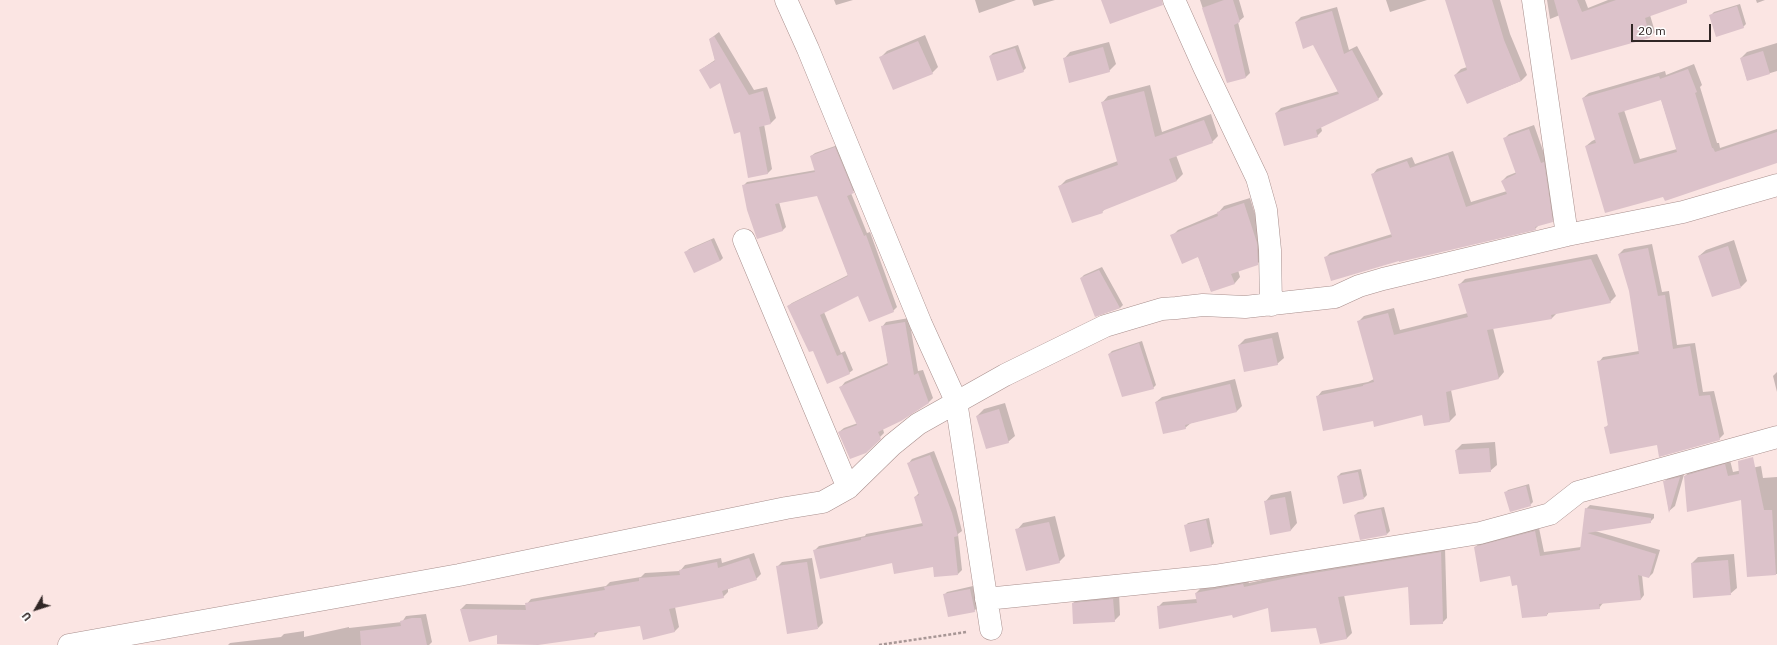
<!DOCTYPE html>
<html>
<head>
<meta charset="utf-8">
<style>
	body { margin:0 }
	#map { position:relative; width:1777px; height:645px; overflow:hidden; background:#fbe5e3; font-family:"IBM Plex Sans",sans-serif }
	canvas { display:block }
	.north { position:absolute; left:16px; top:589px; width:40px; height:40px; -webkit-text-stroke:3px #fff; paint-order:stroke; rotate:231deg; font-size:11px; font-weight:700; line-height:16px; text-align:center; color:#302625 }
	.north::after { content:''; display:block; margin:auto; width:14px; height:18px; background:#302625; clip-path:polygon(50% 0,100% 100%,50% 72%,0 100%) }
	.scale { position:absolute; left:1631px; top:24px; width:80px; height:18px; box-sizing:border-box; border:2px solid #302625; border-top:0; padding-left:5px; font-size:12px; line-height:14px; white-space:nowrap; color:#302625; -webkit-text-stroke:3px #fff; paint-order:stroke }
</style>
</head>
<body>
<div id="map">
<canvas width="1777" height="645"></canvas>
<div class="north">U</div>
<div class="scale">20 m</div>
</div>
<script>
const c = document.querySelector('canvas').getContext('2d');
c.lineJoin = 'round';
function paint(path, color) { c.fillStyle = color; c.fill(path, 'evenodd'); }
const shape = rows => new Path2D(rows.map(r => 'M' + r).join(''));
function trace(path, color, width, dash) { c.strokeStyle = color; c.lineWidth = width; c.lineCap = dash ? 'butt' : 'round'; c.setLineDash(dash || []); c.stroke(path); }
paint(shape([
	[834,0,853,0,836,5],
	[975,0,1016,0,979,13],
	[1032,0,1055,0,1034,6],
	[1200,0,1239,0,1244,17,1238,22,1250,73,1246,77,1227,81],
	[1386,0,1427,0,1390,12],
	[1446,0,1500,0,1510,34,1527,75,1521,81,1467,103,1455,75,1461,69,1467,67],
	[1547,0,1585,0,1588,8,1608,0,1654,0,1650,15,1655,32,1649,38,1560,15,1550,19],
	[1756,0,1765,0,1757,3],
	[1740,4,1746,24,1743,27,1711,15,1714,12],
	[1337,7,1349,50,1357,46,1383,94,1378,99,1321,127,1322,131,1317,136,1276,113,1281,108,1339,91,1314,44,1296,22,1301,17],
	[719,32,754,90,767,87,776,118,771,123,764,124,772,169,767,174,741,131,721,81,700,70,715,60,710,39],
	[925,35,938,67,932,73,880,58,887,51],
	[1109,42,1116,64,1109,71,1064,59,1070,52],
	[1777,43,1777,71,1747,80,1741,58,1747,52],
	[1018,45,1026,68,1023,71,990,56,993,53],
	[1694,64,1702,85,1700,87,1717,143,1719,143,1720,148,1777,129,1777,162,1664,195,1586,146,1592,141,1596,139,1583,98,1589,93,1665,71,1666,75],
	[1661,99,1677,149,1640,159,1624,110],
	[1150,85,1162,132,1211,114,1218,136,1212,142,1176,155,1183,174,1177,180,1105,209,1102,212,1060,186,1066,180,1118,161,1102,103,1108,96],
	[1534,125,1546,159,1557,216,1552,221,1539,225,1535,229,1399,260,1325,258,1330,253,1392,234,1373,174,1377,169,1412,157,1415,164,1453,151,1471,202,1507,191,1502,181,1507,176,1517,172,1504,139,1509,134],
	[838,145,857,189,851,193,867,233,870,232,897,307,893,311,858,295,824,312,841,353,845,351,853,370,849,373,814,350,788,306,792,303,848,275,818,195,779,202,786,227,782,231,743,186,747,182,816,170,811,156,815,153],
	[1250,198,1262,236,1263,258,1257,264,1238,270,1240,277,1235,283,1211,291,1198,256,1172,236,1178,230,1218,213,1224,206],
	[714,238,723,258,720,261,686,252,689,249],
	[1734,240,1747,281,1741,287,1699,256,1706,250],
	[1652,244,1662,292,1669,291,1677,345,1695,343,1703,392,1714,391,1724,434,1719,439,1658,444,1606,427,1609,424,1599,362,1603,357,1639,351,1630,291,1619,254,1624,249],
	[1597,254,1616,296,1610,302,1558,312,1552,318,1493,328,1504,372,1499,378,1451,390,1456,415,1450,421,1424,425,1423,413,1373,420,1317,397,1322,391,1368,382,1374,379,1358,322,1364,316,1394,308,1400,330,1468,313,1459,285,1465,279],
	[1102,267,1123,305,1120,308,1096,316,1081,278,1084,275],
	[909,318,918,371,923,370,933,398,928,403,883,429,884,433,865,452,839,432,844,428,858,423,841,387,845,382,888,363,882,327,886,322],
	[1278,332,1284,358,1277,364,1239,345,1245,339],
	[1142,341,1156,385,1153,388,1109,354,1112,351],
	[1777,372,1777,392,1773,376],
	[1235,379,1242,406,1237,411,1191,423,1185,428,1156,402,1162,397],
	[1005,403,1015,436,1008,442,977,416,984,409],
	[1495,442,1497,465,1490,471,1456,450,1462,444],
	[934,451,956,508,962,531,958,534,962,570,958,574,934,566,814,551,819,546,865,536,866,534,923,523,915,497,919,493,908,464,912,459],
	[1730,460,1733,472,1761,466,1763,478,1777,477,1777,574,1748,576,1742,499,1685,476,1690,471],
	[1361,469,1367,495,1364,498,1338,476,1341,473],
	[1685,471,1675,506,1669,511,1664,482,1671,475],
	[1529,484,1533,502,1530,505,1505,493,1508,490],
	[1291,491,1297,523,1291,530,1271,534,1265,502,1271,495],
	[1590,505,1654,514,1654,518,1650,522,1595,531,1660,550,1653,573,1649,577,1642,575,1644,595,1641,599,1603,603,1599,608,1549,612,1547,615,1511,575,1475,547,1480,543,1539,528,1544,552,1581,547,1586,509],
	[1384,507,1390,531,1387,534,1355,515,1358,512],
	[1055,516,1065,556,1059,562,1017,530,1023,523],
	[1209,518,1214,543,1211,546,1185,526,1188,523],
	[1445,548,1447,618,1442,623,1409,586,1344,595,1352,633,1347,638,1320,643,1317,626,1269,607,1233,614,1158,607,1163,602,1197,599,1196,593,1201,588,1248,580,1249,583,1307,570],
	[754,553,761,574,756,579,728,589,728,592,723,597,675,607,679,627,674,632,641,625,599,631,595,636,498,634,461,609,466,604,526,605,531,599,606,586,610,582,641,577,645,573,680,571,685,565,721,558,722,563],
	[1734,554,1737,588,1730,594,1692,563,1698,557],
	[812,558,823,623,818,628,777,567,782,562],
	[973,586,977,608,974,611,944,595,947,592],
	[1119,593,1120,615,1114,621,1073,603,1080,597],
	[426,614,432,642,429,645,228,645,230,643,281,637,284,634,304,631,304,637,349,627,349,628,402,622,406,616]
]), '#0003');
paint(shape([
	[1101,0,1162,0,1163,5,1110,24],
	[1224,0,1233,0,1240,22,1234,25,1246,78,1227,83,1202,8],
	[1445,0,1492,0,1504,40,1521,81,1467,104,1454,75,1467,70],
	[1554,0,1577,0,1582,12,1616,0,1687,0,1687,3,1645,18,1650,38,1571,60],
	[1737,6,1744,28,1716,37,1709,15],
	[1332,11,1344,54,1352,50,1379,100,1316,130,1318,137,1284,146,1275,113,1339,94,1313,45,1303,49,1295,22],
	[714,36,749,95,763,91,771,124,759,127,768,174,748,178,740,132,734,134,720,83,710,89,699,70,715,61,709,39],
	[918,41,933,74,893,90,879,57],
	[1103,47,1110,72,1069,83,1063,58],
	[1015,48,1024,72,997,81,989,56],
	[1763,51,1770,74,1747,81,1740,58],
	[1688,69,1697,92,1695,93,1712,148,1713,148,1715,152,1777,132,1777,163,1665,201,1663,197,1605,213,1585,146,1596,143,1582,98,1659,76,1660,79],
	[1661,100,1677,152,1634,164,1618,113],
	[1144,91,1155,137,1204,120,1213,143,1169,159,1177,181,1102,211,1103,213,1072,223,1058,186,1118,165,1101,102],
	[1529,129,1541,163,1544,162,1553,222,1535,227,1536,230,1399,262,1399,261,1331,281,1324,257,1392,237,1371,174,1407,161,1410,168,1448,155,1466,207,1507,194,1501,181,1516,174,1503,138],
	[835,147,854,193,847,196,864,236,866,235,894,312,869,322,858,296,820,315,837,356,842,354,850,374,827,384,813,351,809,352,787,306,848,276,817,196,775,204,783,231,757,239,747,210,742,185,815,172,810,156],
	[1244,203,1257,243,1258,265,1231,274,1235,284,1211,292,1198,257,1182,264,1170,235,1218,216,1217,212],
	[711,240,720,261,694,273,684,252],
	[1728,246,1741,288,1712,297,1698,256],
	[1648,248,1658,296,1665,295,1673,349,1690,346,1699,396,1710,395,1720,440,1659,457,1657,445,1610,454,1604,427,1608,426,1597,361,1639,354,1629,291,1618,254],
	[1591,259,1611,303,1551,315,1552,319,1487,330,1499,379,1446,392,1450,422,1424,426,1422,415,1374,427,1373,421,1323,431,1316,396,1363,386,1363,385,1374,382,1357,321,1388,313,1394,335,1468,317,1458,284],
	[1099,270,1120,308,1095,317,1080,278],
	[905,322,914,375,918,373,929,403,901,421,878,432,881,439,866,453,850,459,838,432,857,425,839,387,888,365,881,326],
	[1272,338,1278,365,1244,372,1238,345],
	[1139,343,1154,389,1122,397,1108,354],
	[1230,384,1237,412,1185,425,1186,429,1163,434,1155,402],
	[999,409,1009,443,986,449,976,416],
	[1489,448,1491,472,1459,474,1455,450],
	[930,455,952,513,958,536,954,537,958,575,934,577,933,567,894,574,892,563,820,579,813,550,861,540,861,538,923,526,914,497,919,495,907,463],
	[1753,457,1764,510,1772,510,1776,575,1747,577,1741,500,1687,512,1684,476,1725,464,1728,476,1739,474,1738,461],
	[1358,472,1364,499,1343,504,1337,476],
	[1680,477,1669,513,1663,481],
	[1526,486,1531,506,1510,512,1504,492],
	[1285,497,1291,531,1270,535,1264,501],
	[1585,508,1651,518,1651,523,1587,533,1656,554,1649,578,1638,575,1641,600,1599,604,1600,609,1547,613,1547,616,1522,618,1517,585,1512,586,1510,576,1480,582,1474,547,1535,531,1540,556,1580,550],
	[1381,509,1387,535,1360,540,1354,515],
	[1206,520,1212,547,1190,552,1184,525],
	[1049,522,1060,563,1026,571,1015,529],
	[1441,552,1443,624,1410,625,1408,587,1338,597,1347,639,1320,644,1316,628,1271,632,1268,608,1233,618,1232,615,1159,629,1157,606,1197,603,1195,593,1243,584,1244,587,1302,575],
	[749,558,757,580,722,591,724,598,669,609,675,632,643,640,640,626,594,633,595,637,538,645,497,644,497,635,469,642,460,609,526,610,525,603,605,590,604,587,639,581,639,578,680,575,679,570,717,562,718,568],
	[1728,560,1731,595,1693,598,1691,563],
	[807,562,818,629,787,634,776,566],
	[970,589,975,612,948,617,943,594],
	[1113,599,1115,622,1073,624,1072,603],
	[412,618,421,618,427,645,361,645,360,631,401,626,400,621]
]), '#dcc2ca');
const minor = shape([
	[786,0,808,49,921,324,956,401,991,629],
	[1174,0,1204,67,1257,178,1266,210,1270,250,1271,305],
	[1533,0,1567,235],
	[744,240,848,488],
	[986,599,1214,576,1480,533,1550,514,1578,492,1777,437],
	[69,645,459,575,786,508,823,502,848,488,892,445,918,424,1005,375,1105,326,1162,309,1176,308,1203,305,1245,307,1335,297,1359,286,1383,279,1567,235,1683,212,1777,185]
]);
trace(minor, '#a88f8d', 23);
trace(shape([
	[879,645,966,632]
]), '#a79695', 2.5, [3, 2]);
trace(minor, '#fff', 22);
</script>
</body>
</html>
